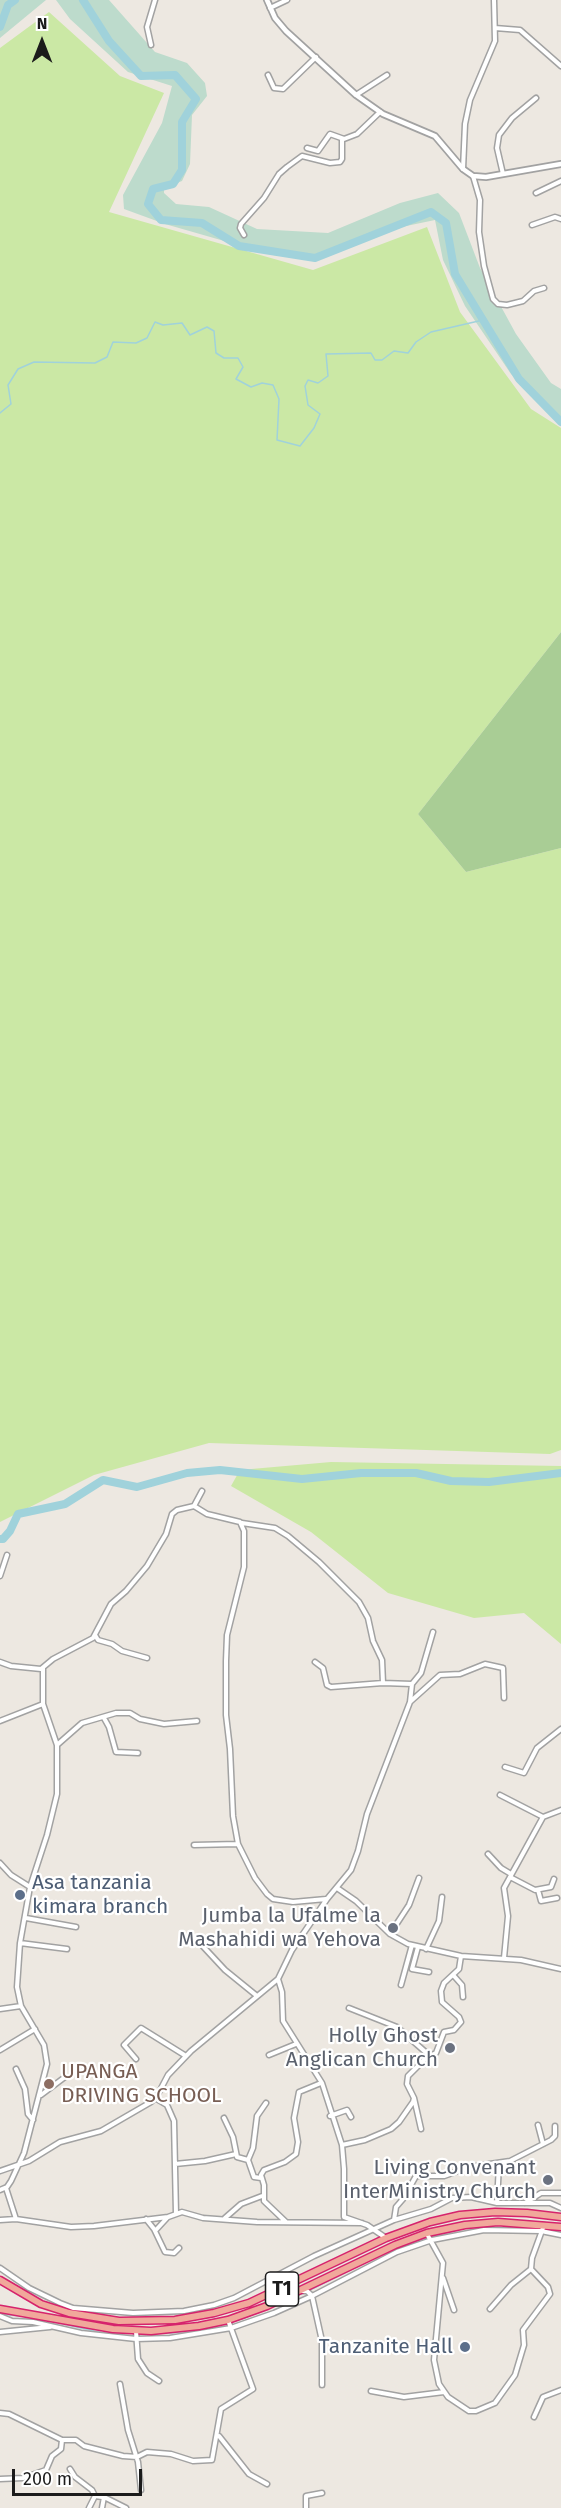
<!DOCTYPE html>
<html>
<head>
<meta charset="utf-8">
<style>
	body { margin:0 }
	#map { position:relative; width:561px; height:2508px; overflow:hidden; background:#ede8e1; font-family:"Fira Sans",sans-serif }
	canvas { display:block }
	.north { position:absolute; left:12px; top:12px; width:60px; height:60px; -webkit-text-stroke:4px #fff; paint-order:stroke; rotate:0deg; font-size:16px; font-weight:700; line-height:24px; text-align:center; color:#1b1b1b }
	.north::after { content:''; display:block; margin:auto; width:21px; height:27px; background:#1b1b1b; clip-path:polygon(50% 0,100% 100%,50% 72%,0 100%) }
	.scale { position:absolute; left:12px; top:2469px; width:130px; height:27px; box-sizing:border-box; border:3px solid #1b1b1b; border-top:0; padding-left:8px; font-size:18px; line-height:21px; white-space:nowrap; color:#1b1b1b; -webkit-text-stroke:4px #fff; paint-order:stroke }
</style>
</head>
<body>
<div id="map">
<canvas width="561" height="2508"></canvas>
<div class="north">N</div>
<div class="scale">200 m</div>
</div>
<script>
const c = document.querySelector('canvas').getContext('2d');
c.lineJoin = 'round';
function paint(path, color) { c.fillStyle = color; c.fill(path, 'evenodd'); }
const shape = rows => new Path2D(rows.map(r => 'M' + r).join(''));
function trace(path, color, width, dash) { c.strokeStyle = color; c.lineWidth = width; c.lineCap = dash ? 'butt' : 'round'; c.setLineDash(dash || []); c.stroke(path); }
function drawText(font, color, halo, rows, align = 'center') {
  c.font = font + ' "Fira Sans",sans-serif'; c.lineWidth = 4.5; c.setLineDash([]); c.textBaseline = 'middle'; c.strokeStyle = halo; c.fillStyle = color; for (const [text, x, y, turn = 0] of rows) {
    c.save(); c.translate(x, y); c.rotate((+turn || 0) * Math.PI / 180); c.textAlign = isNaN(turn) ? turn : align; if (halo) c.strokeText(text, 0, 0); c.fillText(text, 0, 0); c.restore();
  }
}
paint(shape([
	[49,12,120,76,164,93,109,212,313,270,427,227,460,312,531,409,561,428,561,632,418,814,466,872,561,848,561,1450,550,1454,209,1443,94,1475,0,1522,0,48],
	[331,1462,561,1466,561,1644,524,1613,474,1618,388,1593,311,1532,231,1486,240,1470]
]), '#cbe8a5');
paint(shape([
	[561,632,561,848,466,872,418,814]
]), '#a9cd95');
paint(shape([
	[0,0,46,0,0,38],
	[56,0,109,0,155,52,187,63,205,83,207,96,192,115,190,164,182,181,164,188,164,193,176,204,209,207,257,229,328,233,400,203,438,193,459,213,480,268,516,334,551,383,561,389,561,422,511,374,465,306,443,260,435,220,387,230,348,248,310,259,273,255,165,224,124,209,123,195,162,123,172,86,128,72,70,19]
]), '#bddbcc');
trace(shape([
	[0,413,11,404,8,385,18,369,34,362,95,363,107,357,113,342,136,343,147,338,155,322,163,325,182,323,190,335,207,327,214,331,216,353,224,358,238,358,243,367,236,379,251,387,262,383,273,385,279,399,277,440,300,446,314,428,320,414,308,405,305,386,308,380,318,383,328,376,326,354,371,353,375,360,382,360,394,351,408,353,416,342,431,332,483,320],
	[431,2237,458,2230],
	[383,2254,426,2238],
	[308,2291,354,2268],
	[0,2314,30,2317],
	[41,2319,103,2333,171,2333,204,2329,242,2319,303,2293]
]), '#a0d2db', 1.5);
trace(shape([
	[83,0,109,41,141,76,175,75,196,99,182,122,182,170,173,184,153,189,148,204,161,220,202,223,239,246,315,258,431,212,446,223,455,274,519,379,561,422],
	[0,27,8,5,15,0],
	[0,1539,3,1539,10,1531,18,1514,65,1504,103,1480,137,1487,187,1473,220,1470,302,1479,361,1473,416,1473,451,1481,489,1482,561,1473]
]), '#a0d2db', 8);
const minor = shape([
	[270,8,287,0],
	[495,28,520,30,561,66],
	[151,45,147,27,155,0],
	[268,75,274,88,283,89,316,57],
	[356,95,387,75],
	[307,148,318,151,330,134,344,139,357,134,380,112],
	[463,169,465,124,470,100,495,41,494,0],
	[503,174,497,148,499,135,512,118,536,98],
	[473,176,480,200,479,232,484,266,493,299,498,304,507,305,523,301,534,291,544,288],
	[536,193,561,181],
	[532,225,555,217,561,219],
	[244,235,240,228,241,224,264,198,279,174,287,167,302,156,330,163,340,162,342,159,342,139],
	[194,1506,207,1514,240,1522,244,1531,244,1567,227,1635,226,1661,226,1715,230,1749,233,1816,238,1844,255,1878,267,1894,273,1899,293,1902,326,1899],
	[242,1523,275,1528,288,1536,319,1562,359,1602,368,1618,373,1641,382,1660,383,1683],
	[0,1576,7,1555],
	[95,1635,98,1640,112,1644,122,1651,147,1658],
	[0,1662,11,1666,41,1669,53,1659,93,1638,111,1604,126,1591,147,1566,166,1534,172,1514,177,1510,194,1506,202,1491],
	[315,1662,323,1668,327,1685,331,1687,383,1683,412,1684,421,1673,433,1632],
	[410,1702,440,1675,460,1674,485,1664,503,1668,504,1698],
	[104,1718,109,1727,116,1752,138,1753],
	[0,1721,43,1704],
	[57,1745,82,1723,116,1713,130,1713,140,1719,164,1724,197,1721],
	[505,1767,524,1773,537,1748,561,1729],
	[500,1795,543,1817],
	[194,1845,238,1844],
	[488,1854,501,1868,511,1874],
	[0,1863,11,1875,30,1887],
	[510,1877,535,1890,551,1887,554,1879],
	[337,1888,356,1901,390,1934,408,1944,461,1956,521,1960,561,1969],
	[538,1890,541,1901,557,1898],
	[26,1918,76,1927],
	[390,1934,409,1905,419,1878],
	[198,1941,225,1970,257,1996],
	[20,1943,67,1949],
	[418,1947,412,1969,429,1972],
	[426,1949,439,1921,442,1897],
	[504,1958,508,1916,504,1888,543,1817,561,1810],
	[454,1976,462,1985,463,1997],
	[278,1979,282,1992,283,2021,322,2083,342,2145,344,2169,344,2217,367,2225,386,2238],
	[401,1985,412,1945],
	[349,2008,397,2027,430,2056],
	[0,2009,21,2006],
	[0,2050,35,2029],
	[269,2055,296,2044],
	[136,2059,124,2045,141,2028,186,2056],
	[16,2069,25,2089,28,2114,33,2120],
	[41,2095,65,2077],
	[155,2098,167,2105,174,2121,176,2214],
	[414,2098,421,2129],
	[330,2116,347,2110,351,2117],
	[224,2118,233,2137,237,2157,248,2160],
	[538,2125,543,2144],
	[342,2145,365,2140,391,2129,399,2122,413,2102,414,2098,407,2084,408,2076,426,2058,436,2053,444,2032,454,2030,461,2022,459,2017,442,2002,441,1991,444,1983,459,1969,461,1956],
	[175,2164,205,2161,236,2154],
	[0,2171,29,2161,60,2142,101,2131,151,2102,157,2096,168,2075,191,2051,278,1979,292,1950,327,1899,351,1870,358,1851,367,1814,410,1702,412,1684],
	[261,2178,254,2177,248,2160,253,2148,257,2116,266,2103],
	[6,2188,16,2219],
	[0,2190,7,2187,11,2181,24,2153,47,2064,44,2045,21,2006,17,1987,20,1943,30,1887,47,1835,57,1794,57,1745,43,1704,43,1668],
	[497,2203,499,2164],
	[525,2203,541,2193,561,2193],
	[225,2218,241,2204,262,2196],
	[146,2219,154,2229,165,2252,174,2253,179,2248],
	[0,2220,16,2219,71,2227,94,2226,168,2217,182,2212,203,2218,257,2222,362,2223],
	[394,2220,396,2207,403,2199,416,2176,444,2176,469,2167,510,2161,551,2140,555,2136,555,2126],
	[286,2222,264,2201,264,2185,261,2175,264,2170,285,2162,296,2154,298,2142,294,2118,299,2092,321,2083],
	[155,2231,167,2218],
	[427,2234,443,2263,434,2360,439,2384,448,2397,469,2411,476,2411,495,2403,515,2375,524,2345,523,2330,550,2294,548,2287,531,2269,532,2258,544,2225],
	[0,2268,29,2288,60,2303,73,2308,133,2313,184,2311,214,2305,234,2298,314,2256,394,2220,431,2209,452,2198,471,2197,497,2203,550,2203,561,2208],
	[443,2278,454,2310],
	[490,2309,511,2285,531,2269],
	[0,2316,12,2321,33,2322,81,2333,136,2339,170,2338,231,2328,274,2313,312,2296,307,2291,302,2291],
	[136,2331,138,2359,147,2373,159,2381],
	[0,2332,50,2327],
	[120,2384,128,2430,138,2462,141,2490],
	[322,2385,322,2341,312,2296,397,2252,432,2240,484,2230,541,2231,561,2235],
	[371,2391,404,2397,444,2392],
	[0,2413,9,2414,62,2440,61,2449,52,2456,46,2470,23,2478,0,2479],
	[534,2417,543,2397,561,2390],
	[219,2436,249,2474,267,2484],
	[62,2440,76,2440,84,2446,123,2456,137,2457,147,2452,171,2454,193,2461,212,2460,221,2409,253,2389,228,2320],
	[70,2469,75,2477,92,2490,95,2496],
	[89,2508,95,2496,102,2497],
	[102,2508,104,2497,126,2508],
	[306,2508,306,2496,322,2493]
]);
const tertiary = shape([
	[267,0,275,18,286,31,356,95,383,114,435,136,463,169,473,176,486,177,561,164]
]);
const trunk = shape([
	[0,2280,41,2304,69,2313,119,2321,175,2320,214,2313,249,2303,386,2238,430,2222,460,2215,495,2212,527,2213,561,2217],
	[0,2309,113,2329,151,2331,199,2326,228,2320,267,2306,395,2245,427,2233,465,2225,498,2222,561,2227]
]);
trace(minor, '#a2a2a2', 7);
trace(tertiary, '#a2a2a2', 8);
trace(trunk, '#d6236c', 9);
trace(minor, '#fff', 4);
trace(tertiary, '#fff', 4.5);
trace(trunk, '#f1a89b', 6);
for (const [x, y, r, color] of [
	[20,1895,6,"#5c6f8a"],
	[393,1928,6,"#6b7280"],
	[450,2048,6,"#6b7280"],
	[49,2084,6,"#8d6e63"],
	[548,2180,6,"#6b7280"],
	[465,2347,6,"#5c6f8a"]
]) { const dot = new Path2D(); dot.arc(x, y, r, 0, 2 * Math.PI); c.fillStyle = color; c.fill(dot); trace(dot, '#fff', 2); }
for (const [x, y, w] of [
	[282,2289,33]
]) { const box = new Path2D(); box.roundRect(x - w / 2, y - 17, w, 34, 4.5); c.fillStyle = '#fff'; c.fill(box); trace(box, '#1b1b1b', 1.5); }
drawText('bold 20px', '#1b1b1b', null, [
	["T1",282,2289]
]);
drawText('21px', '#4e5e75', '#fff', [
	["Asa tanzania",32,1883],
	["kimara branch",32,1907],
	["Tanzanite Hall",453,2347,"right"]
], 'left');
drawText('21px', '#5b616d', '#fff', [
	["Jumba la Ufalme la",381,1916],
	["Mashahidi wa Yehova",381,1940],
	["Holly Ghost",438,2036],
	["Anglican Church",438,2060],
	["Living Convenant",536,2168],
	["InterMinistry Church",536,2192]
], 'right');
drawText('21px', '#785e54', '#fff', [
	["UPANGA",61,2072],
	["DRIVING SCHOOL",61,2096]
], 'left');
</script>
</body>
</html>
